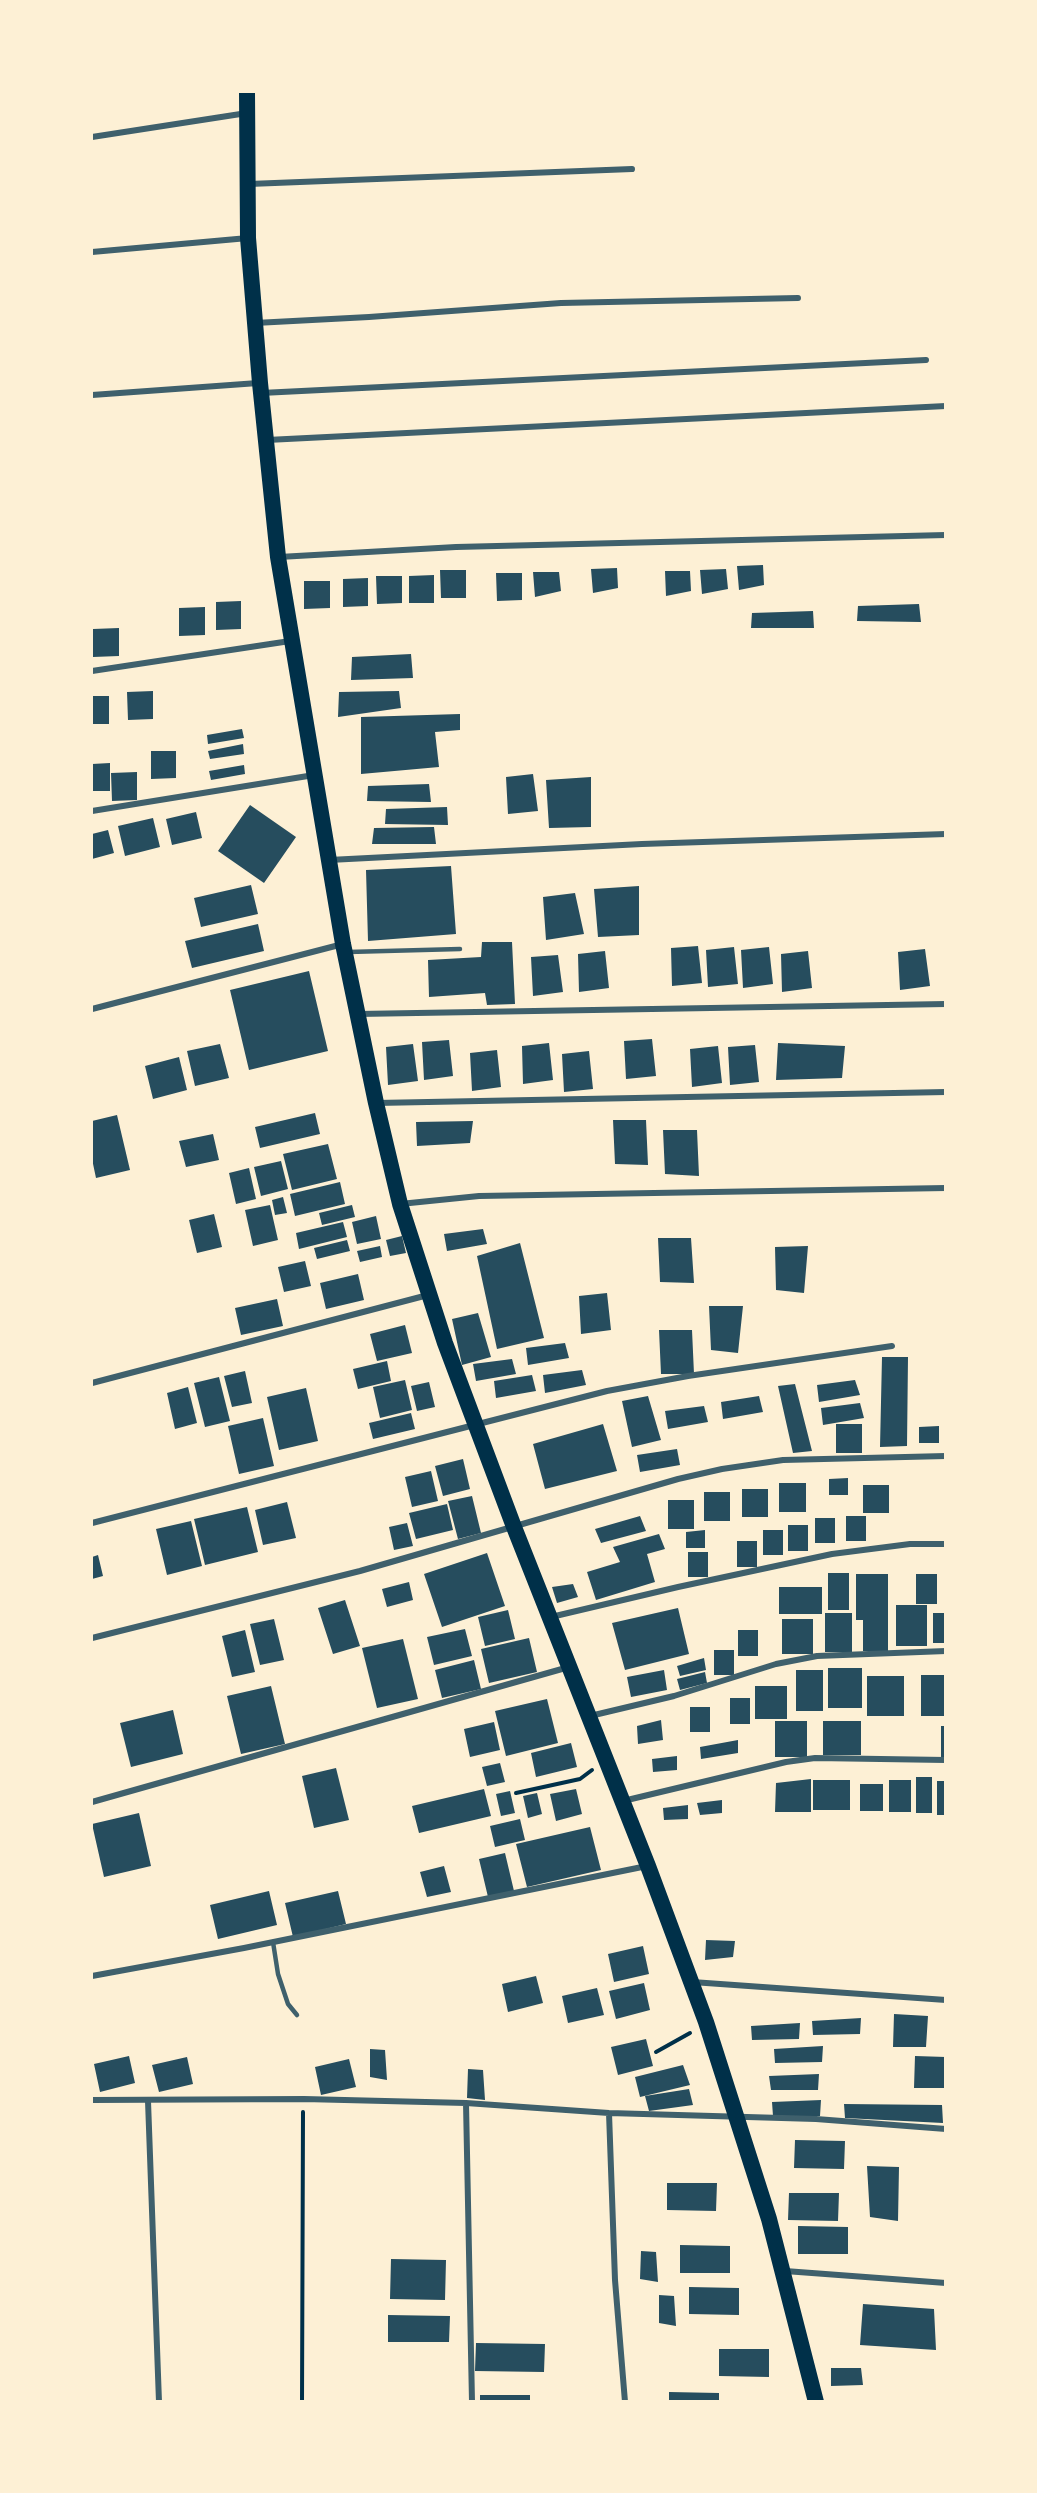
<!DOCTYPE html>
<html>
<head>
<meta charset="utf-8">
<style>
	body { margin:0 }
	#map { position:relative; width:1037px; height:2493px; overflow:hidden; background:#fdf0d5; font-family:"Noto Sans",sans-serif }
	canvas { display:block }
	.frame { position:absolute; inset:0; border:93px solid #fdf0d5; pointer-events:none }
</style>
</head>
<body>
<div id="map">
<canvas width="1037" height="2493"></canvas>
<div class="frame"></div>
</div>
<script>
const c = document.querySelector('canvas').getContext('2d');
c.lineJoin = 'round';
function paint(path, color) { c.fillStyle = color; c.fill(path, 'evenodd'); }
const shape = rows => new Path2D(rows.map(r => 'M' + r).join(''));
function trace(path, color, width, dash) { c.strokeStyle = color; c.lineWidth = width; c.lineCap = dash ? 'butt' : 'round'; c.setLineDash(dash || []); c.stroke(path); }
paint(shape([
	[763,565,764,585,739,590,737,566],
	[617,568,618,588,593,593,591,569],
	[726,569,728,589,702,594,700,570],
	[440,570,466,570,466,598,441,598],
	[665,571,690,571,691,591,666,596],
	[533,572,559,572,561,591,535,597],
	[496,573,522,573,522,600,497,601],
	[434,575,434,603,409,603,409,576],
	[376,576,402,576,402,603,377,604],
	[368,578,368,606,343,607,343,579],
	[304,581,330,581,330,608,304,609],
	[241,601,241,629,216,630,216,602],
	[919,604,921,622,857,621,858,606],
	[205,607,205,635,179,636,179,608],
	[813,611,814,628,751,628,752,613],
	[119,628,119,656,93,657,93,629],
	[411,654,413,678,351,680,352,657],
	[153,691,153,719,128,720,127,692],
	[399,691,401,708,338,717,339,692],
	[92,696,109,696,109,724,92,724],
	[460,714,460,730,435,732,439,767,361,774,361,717],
	[242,729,244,738,208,744,207,735],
	[243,744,244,754,210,759,208,751],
	[151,751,176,751,176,778,151,779],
	[110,763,110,791,92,791,92,764],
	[244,765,245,774,211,780,209,771],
	[137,772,137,800,112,801,111,773],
	[533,774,538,811,508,814,506,777],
	[591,777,591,827,549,828,546,780],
	[429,784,431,802,367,801,368,786],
	[250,805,296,837,264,883,218,851],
	[447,807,448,825,385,824,386,809],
	[196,812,202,838,172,845,166,819],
	[153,818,160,847,125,856,118,826],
	[434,827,436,844,372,844,374,828],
	[108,830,114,853,92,859,92,834],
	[451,866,456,934,368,941,366,870],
	[251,885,258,914,201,927,194,898],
	[639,886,639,935,598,937,594,889],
	[575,893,584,934,546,940,543,897],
	[258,924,264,951,192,968,185,941],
	[482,942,512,942,515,1004,487,1005,485,993,429,997,428,960,481,957],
	[698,946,702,983,672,986,671,948],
	[734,947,738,984,708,987,706,950],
	[769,947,773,984,743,988,741,950],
	[925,949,930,986,900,990,898,952],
	[605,951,609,988,579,992,578,954],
	[808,951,812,988,782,992,781,954],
	[558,955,563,992,533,996,531,957],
	[309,971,328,1051,249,1070,230,990],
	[652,1039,656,1076,626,1079,624,1041],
	[449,1040,453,1076,424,1080,422,1042],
	[549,1043,553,1080,523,1084,522,1046],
	[778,1043,845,1046,842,1078,776,1080],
	[220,1044,229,1078,195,1086,187,1051],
	[413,1044,418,1081,388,1085,386,1047],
	[755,1045,759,1082,730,1085,728,1047],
	[718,1046,722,1083,692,1087,690,1049],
	[497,1050,501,1087,472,1091,470,1053],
	[589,1051,593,1089,564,1092,562,1054],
	[179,1057,187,1090,153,1099,145,1066],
	[315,1113,320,1134,260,1148,255,1127],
	[117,1115,130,1170,96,1178,92,1159,92,1121],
	[613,1120,646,1120,648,1165,615,1164],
	[473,1121,470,1143,417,1146,416,1122],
	[663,1130,697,1130,699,1176,665,1174],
	[213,1134,219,1160,186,1167,179,1141],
	[328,1144,337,1179,292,1190,283,1154],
	[281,1161,288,1189,261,1196,254,1167],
	[249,1168,256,1199,236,1204,229,1173],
	[340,1182,345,1204,295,1216,290,1194],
	[283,1197,287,1213,275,1215,272,1200],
	[270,1205,278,1240,253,1246,245,1210],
	[352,1205,355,1217,322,1225,319,1213],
	[214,1214,222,1247,197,1253,189,1220],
	[376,1216,381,1239,357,1244,352,1222],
	[343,1222,347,1237,299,1249,296,1233],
	[483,1229,487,1244,447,1251,444,1234],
	[402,1236,406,1253,390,1256,386,1240],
	[658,1238,691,1238,694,1283,660,1282],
	[347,1240,350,1251,317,1259,314,1248],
	[520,1243,544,1338,497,1349,477,1256],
	[380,1246,382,1257,360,1262,357,1251],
	[808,1246,804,1293,776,1290,775,1247],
	[305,1261,311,1286,284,1292,278,1267],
	[358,1274,364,1300,326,1309,320,1283],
	[607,1293,611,1330,581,1334,579,1296],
	[277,1299,283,1326,241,1335,235,1308],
	[709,1306,743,1306,738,1353,711,1350],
	[478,1313,491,1357,462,1365,452,1319],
	[405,1325,412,1353,377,1361,370,1334],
	[659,1330,692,1330,694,1374,661,1374],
	[565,1343,569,1358,528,1365,526,1348],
	[882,1357,908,1357,907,1446,880,1447],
	[512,1359,516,1374,476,1381,473,1364],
	[387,1361,391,1381,358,1389,353,1369],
	[582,1370,586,1385,545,1393,543,1375],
	[245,1371,252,1403,232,1407,224,1376],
	[532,1375,536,1391,496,1398,494,1381],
	[219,1377,230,1421,205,1427,194,1383],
	[405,1380,412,1410,380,1418,373,1387],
	[855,1380,860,1395,819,1402,817,1385],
	[429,1382,435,1407,417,1411,411,1386],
	[795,1384,812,1451,793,1453,778,1386],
	[188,1387,197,1423,175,1429,167,1393],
	[306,1388,318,1441,279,1450,267,1397],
	[648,1396,661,1440,632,1447,622,1401],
	[759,1396,763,1412,723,1419,721,1402],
	[860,1403,864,1418,823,1425,821,1408],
	[704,1406,708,1422,668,1429,665,1411],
	[411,1413,415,1429,373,1439,369,1423],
	[263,1418,274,1466,239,1474,228,1426],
	[603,1424,617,1471,545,1489,533,1444],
	[836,1424,862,1424,862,1453,836,1453],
	[939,1426,939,1443,919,1443,919,1427],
	[677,1449,680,1465,640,1472,637,1455],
	[463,1459,470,1489,443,1496,435,1466],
	[431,1471,438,1501,412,1507,405,1477],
	[848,1478,848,1495,829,1495,829,1479],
	[779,1483,806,1483,806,1512,779,1512],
	[863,1485,889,1485,889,1513,863,1513],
	[742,1489,768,1489,768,1517,742,1517],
	[704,1492,730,1492,730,1521,704,1521],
	[472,1496,481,1533,458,1539,448,1501],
	[668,1500,694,1500,694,1529,668,1529],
	[287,1502,296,1538,263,1545,255,1510],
	[447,1504,453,1530,416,1539,409,1513],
	[247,1507,258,1552,205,1565,194,1519],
	[640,1516,646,1531,601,1543,595,1529],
	[846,1516,866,1516,866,1541,846,1541],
	[815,1518,835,1518,835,1543,815,1543],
	[191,1521,202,1566,167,1575,156,1529],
	[407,1523,413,1546,394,1550,389,1527],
	[788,1525,808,1525,808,1551,788,1551],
	[705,1530,705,1548,686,1548,686,1532],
	[763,1530,783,1530,783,1555,763,1555],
	[659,1534,665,1549,647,1554,655,1582,596,1600,587,1572,620,1562,613,1547],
	[737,1541,757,1541,757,1567,737,1567],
	[688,1552,708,1552,708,1577,688,1577],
	[487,1553,505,1606,442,1627,424,1574],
	[98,1555,103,1576,92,1579,92,1557],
	[828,1573,849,1573,849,1610,828,1610],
	[856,1574,888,1574,888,1651,863,1651,863,1620,856,1620],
	[916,1574,937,1574,937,1604,916,1604],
	[409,1582,413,1600,387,1607,382,1589],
	[573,1584,578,1597,557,1603,552,1587],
	[779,1587,822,1587,822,1614,779,1614],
	[345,1600,360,1646,333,1654,318,1608],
	[896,1605,927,1605,927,1646,896,1646],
	[678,1608,689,1654,625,1670,612,1623],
	[508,1610,515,1639,485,1646,478,1617],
	[825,1613,852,1613,852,1652,825,1652],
	[933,1613,946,1613,946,1643,933,1643],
	[274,1619,284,1660,260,1665,250,1624],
	[782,1619,813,1619,813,1654,782,1654],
	[465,1629,472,1656,434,1665,427,1637],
	[245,1630,255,1672,232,1677,222,1636],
	[738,1630,758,1630,758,1656,738,1656],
	[529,1638,537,1672,489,1683,481,1649],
	[403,1639,418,1699,377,1708,362,1648],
	[714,1650,734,1650,734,1675,714,1675],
	[704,1658,706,1670,680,1676,677,1666],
	[474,1660,481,1689,442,1698,435,1670],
	[828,1668,862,1668,862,1708,828,1708],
	[664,1670,667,1690,631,1697,627,1677],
	[796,1670,823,1670,823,1711,796,1711],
	[705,1672,707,1683,680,1690,677,1679],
	[921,1675,946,1675,946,1716,921,1716],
	[867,1676,904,1676,904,1716,867,1716],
	[271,1686,285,1744,241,1754,227,1696],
	[755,1686,787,1686,787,1719,755,1719],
	[730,1698,750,1698,750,1724,730,1724],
	[547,1699,558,1743,506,1756,495,1711],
	[690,1707,710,1707,710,1732,690,1732],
	[173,1710,183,1754,131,1767,120,1723],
	[661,1720,663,1740,638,1744,637,1726],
	[775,1721,807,1721,807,1757,775,1757],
	[823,1721,861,1721,861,1755,823,1755],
	[494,1722,500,1750,470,1757,464,1729],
	[941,1726,946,1726,946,1757,941,1757],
	[738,1740,738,1753,701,1759,700,1747],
	[571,1743,577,1767,536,1777,531,1753],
	[677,1756,677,1770,653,1772,652,1759],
	[500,1763,505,1782,487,1786,482,1767],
	[336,1768,349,1820,314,1828,302,1776],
	[916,1777,932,1777,932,1813,916,1813],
	[811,1779,811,1812,775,1812,776,1783],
	[813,1780,850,1780,850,1810,813,1810],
	[889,1780,911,1780,911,1812,889,1812],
	[937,1781,946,1781,946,1815,937,1815],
	[860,1784,883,1784,883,1811,860,1811],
	[484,1789,491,1816,419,1833,412,1806],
	[576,1789,582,1814,556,1821,550,1794],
	[510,1791,515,1813,501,1816,496,1794],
	[537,1793,542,1814,528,1818,523,1796],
	[722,1800,722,1813,700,1815,697,1803],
	[688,1805,688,1819,664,1820,663,1808],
	[139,1813,151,1866,104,1877,92,1824],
	[520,1819,525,1840,495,1847,490,1826],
	[590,1827,601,1870,527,1887,516,1844],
	[505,1853,514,1891,488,1897,479,1859],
	[444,1866,451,1892,427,1897,420,1872],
	[269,1891,277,1925,218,1939,210,1905],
	[338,1891,346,1924,293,1937,285,1903],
	[706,1940,735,1941,733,1957,705,1960],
	[643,1946,649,1974,614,1982,608,1954],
	[536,1976,543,2003,508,2012,502,1984],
	[644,1983,650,2010,616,2019,609,1991],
	[597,1988,604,2015,568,2023,562,1996],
	[894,2014,928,2016,926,2047,893,2047],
	[861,2018,860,2034,813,2035,812,2021],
	[800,2023,799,2039,752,2040,751,2026],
	[646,2039,653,2066,618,2075,611,2047],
	[823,2046,822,2062,775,2063,774,2049],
	[370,2049,385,2050,387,2080,370,2077],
	[129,2056,135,2083,100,2092,94,2064],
	[915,2056,946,2057,946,2088,914,2088],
	[187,2057,193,2084,159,2092,152,2065],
	[349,2059,356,2087,321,2095,315,2067],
	[683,2065,690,2085,640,2097,635,2077],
	[468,2069,483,2070,485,2100,467,2098],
	[819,2074,818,2090,771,2090,769,2076],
	[689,2089,693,2105,649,2111,645,2096],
	[821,2100,820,2116,773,2116,772,2102],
	[844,2104,942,2105,943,2123,845,2118],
	[795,2140,845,2141,844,2169,794,2168],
	[867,2166,899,2167,898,2221,870,2217],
	[667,2183,717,2183,716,2211,667,2210],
	[789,2193,839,2193,838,2221,788,2220],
	[798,2226,848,2227,848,2254,798,2254],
	[680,2245,730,2246,730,2273,680,2273],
	[641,2251,656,2252,658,2282,640,2279],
	[391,2259,446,2260,445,2300,390,2299],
	[689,2287,739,2288,739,2315,689,2314],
	[659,2295,674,2296,676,2326,659,2323],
	[863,2304,934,2309,936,2350,860,2345],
	[388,2315,450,2316,449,2342,388,2342],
	[476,2343,545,2344,544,2372,475,2371],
	[719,2349,769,2349,769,2377,719,2376],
	[831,2368,861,2368,863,2385,831,2386],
	[669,2392,719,2393,719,2402,669,2402],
	[480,2395,530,2395,530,2402,480,2402]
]), '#264d5e');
trace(shape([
	[516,1793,580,1779,592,1770],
	[656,2052,690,2033],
	[302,2402,303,2112]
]), '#003049', 4);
trace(shape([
	[348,952,460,949],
	[273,1942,278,1974,288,2004,297,2015]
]), '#3f606c', 4.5);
trace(shape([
	[92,137,247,113],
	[249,184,632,169],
	[92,252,248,238],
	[255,323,369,317,561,303,798,298],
	[261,393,926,360],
	[92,395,258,383],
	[267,440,946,406],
	[279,557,456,547,946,535],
	[92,671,290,641],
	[92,811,314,775],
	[329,860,642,844,946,834],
	[92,1009,343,944],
	[358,1014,946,1004],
	[376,1103,946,1092],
	[400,1204,479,1196,946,1188],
	[92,1383,428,1295],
	[92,1523,607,1391,688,1376,892,1346],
	[551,1617,678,1587,832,1554,910,1544,946,1544],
	[92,1638,360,1571,678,1479,722,1469,783,1460,946,1456],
	[590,1716,674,1696,776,1664,817,1656,946,1651],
	[623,1801,786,1762,815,1758,946,1760],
	[92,1802,569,1667],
	[92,1976,244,1948,647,1866],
	[692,1982,946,2000],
	[92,2100,304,2099,466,2103,609,2113,816,2119,946,2129],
	[148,2101,159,2402],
	[466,2103,472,2402],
	[609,2113,615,2280,625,2402],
	[785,2271,946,2283]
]), '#3f606c', 6);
trace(shape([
	[247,92,248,238,260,383,278,557,343,944,376,1103,400,1204,445,1343,514,1527,648,1866,706,2022,769,2219,816,2402]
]), '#003049', 16);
</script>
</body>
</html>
